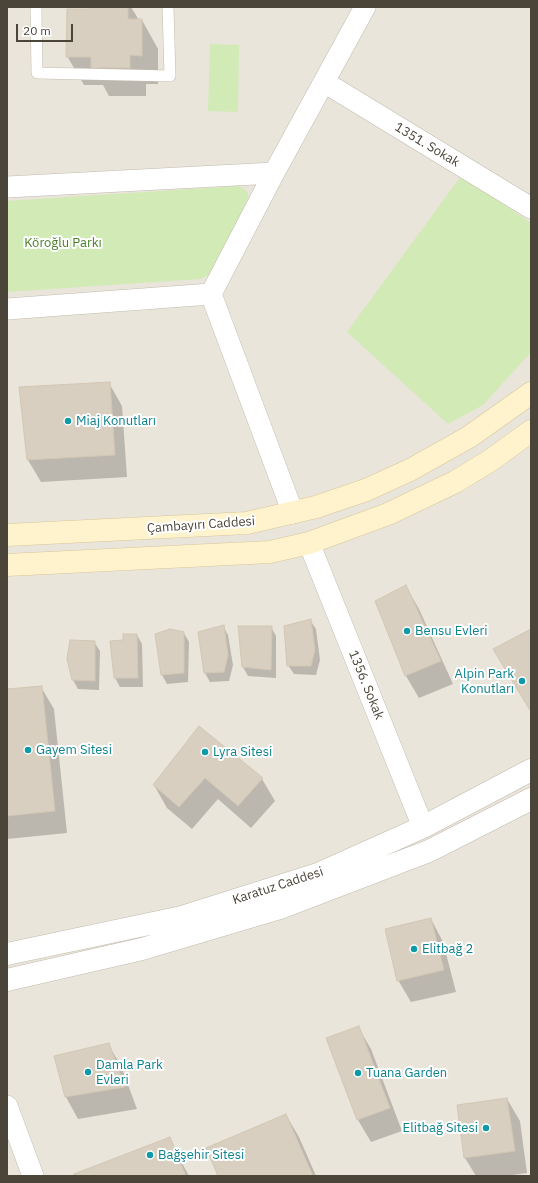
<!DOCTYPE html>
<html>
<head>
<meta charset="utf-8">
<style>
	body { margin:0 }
	#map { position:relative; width:538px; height:1183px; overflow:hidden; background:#f6f3ec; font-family:"IBM Plex Sans",sans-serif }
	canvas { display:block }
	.frame { position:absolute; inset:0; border:8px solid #4b4439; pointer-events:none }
	.scale { position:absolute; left:16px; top:24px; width:57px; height:18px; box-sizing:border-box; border:2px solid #4b4439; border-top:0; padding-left:5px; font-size:12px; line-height:14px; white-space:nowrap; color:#4b4439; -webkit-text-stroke:3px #fff; paint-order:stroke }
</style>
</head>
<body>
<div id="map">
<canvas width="538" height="1183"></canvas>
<div class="frame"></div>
<div class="scale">20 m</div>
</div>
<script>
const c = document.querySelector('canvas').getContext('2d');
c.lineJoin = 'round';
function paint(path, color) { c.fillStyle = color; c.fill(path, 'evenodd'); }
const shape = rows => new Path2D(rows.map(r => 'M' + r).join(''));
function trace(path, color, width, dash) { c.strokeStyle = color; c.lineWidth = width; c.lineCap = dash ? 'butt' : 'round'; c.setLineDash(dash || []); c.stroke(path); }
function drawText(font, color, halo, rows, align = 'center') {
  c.font = font + ' "IBM Plex Sans",sans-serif'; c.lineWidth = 4; c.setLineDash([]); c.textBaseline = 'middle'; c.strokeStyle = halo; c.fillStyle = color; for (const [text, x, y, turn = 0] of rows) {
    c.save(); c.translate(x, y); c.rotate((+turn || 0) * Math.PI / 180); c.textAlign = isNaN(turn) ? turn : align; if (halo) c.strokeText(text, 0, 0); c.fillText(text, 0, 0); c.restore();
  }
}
paint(shape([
	[7,7,531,7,531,1176,7,1176]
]), '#eae5da');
paint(shape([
	[210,44,239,45,238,112,208,111],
	[461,176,531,223,531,352,483,405,448,424,347,332],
	[237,186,243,188,248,193,248,198,214,271,207,276,200,279,7,292,7,201]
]), '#d2eab5');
paint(shape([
	[92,7,131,7,139,20,142,20,158,49,158,84,146,84,146,96,109,96,103,85,84,85,67,56],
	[109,383,122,406,127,477,41,482,28,460],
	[406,587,419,609,453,684,419,698,406,676,377,602],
	[310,620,316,629,320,660,316,675,294,674,288,665],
	[223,626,228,635,233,665,229,681,210,682,205,673],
	[271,627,276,636,276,678,248,676,243,667],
	[184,633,189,642,188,682,167,684,162,675,157,635],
	[137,635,142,644,143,687,120,687,115,678,124,641],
	[94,642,100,651,99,690,78,689,73,680],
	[41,687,54,709,67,833,7,839,7,690],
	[200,728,262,779,275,801,251,828,218,799,192,829,167,808,154,785],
	[431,919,443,942,456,992,411,1002,398,980],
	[358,1027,371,1049,402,1131,371,1142,358,1120,328,1038],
	[108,1044,121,1066,137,1109,78,1119,66,1097,55,1057],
	[507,1099,520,1121,527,1173,505,1176,476,1176,465,1158],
	[286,1115,299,1137,316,1176,219,1176],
	[169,1139,189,1176,76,1176]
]), '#0003');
const building = shape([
	[91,7,128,7,128,19,142,19,142,56,130,55,130,68,91,68,91,57,66,57,67,9,91,9,91,7],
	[110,382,115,455,27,460,19,387,110,382],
	[406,585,441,661,405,676,375,601,406,585],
	[311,619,315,650,311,666,287,666,284,626,311,619],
	[224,625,228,655,224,672,204,673,198,632,224,625],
	[238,626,272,626,271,670,242,667,238,626],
	[170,629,184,632,184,673,161,675,155,634,170,629],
	[531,629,531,712,493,649,531,629],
	[123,634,137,634,138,678,114,678,110,641,123,640,123,634],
	[70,640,95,641,95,681,72,680,67,659,70,640],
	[42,686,55,811,7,816,7,689,42,686],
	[199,726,263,778,238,806,205,778,179,807,153,785,199,726],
	[431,918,444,970,397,981,385,929,431,918],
	[359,1026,390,1108,357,1120,326,1038,359,1026],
	[109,1043,125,1087,65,1097,54,1056,109,1043],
	[507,1098,515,1151,464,1158,457,1105,507,1098],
	[286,1114,313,1176,218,1176,206,1148,286,1114],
	[170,1137,186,1176,74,1176,74,1174,170,1137]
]);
paint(building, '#d8cfc1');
trace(building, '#d3c7b4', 1);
const service = shape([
	[36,7,37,73,170,76,168,7]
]);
const minor = shape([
	[324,82,531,208],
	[7,187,274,173],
	[7,309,211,294],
	[293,513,211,294,274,173,365,7],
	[309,543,423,827],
	[7,1106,33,1176]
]);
const tertiary = shape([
	[7,954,182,917,318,874,423,827,531,770],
	[7,980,142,949,280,908,429,851,531,799]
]);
const secondary = shape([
	[7,535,247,523,316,507,366,490,410,470,469,437,531,393],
	[7,565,270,552,309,543,388,514,455,482,491,460,531,431]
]);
trace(service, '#c2bbae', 12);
trace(minor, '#c2bbae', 22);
trace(tertiary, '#c2bbae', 23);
trace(secondary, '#d6c79b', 23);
trace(service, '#fff', 11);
trace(minor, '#fff', 21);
trace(tertiary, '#fff', 22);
trace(secondary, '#fff3cd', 22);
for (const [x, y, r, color] of [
	[68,421,4,"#0f9aa8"],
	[407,631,4,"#0f9aa8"],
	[522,681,4,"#0f9aa8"],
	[28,750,4,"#0f9aa8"],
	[205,752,4,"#0f9aa8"],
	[414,949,4,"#0f9aa8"],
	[88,1072,4,"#0f9aa8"],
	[358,1073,4,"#0f9aa8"],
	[486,1128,4,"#0f9aa8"],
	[150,1155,4,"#0f9aa8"]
]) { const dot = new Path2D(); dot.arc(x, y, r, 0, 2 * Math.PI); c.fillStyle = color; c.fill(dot); trace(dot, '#fff', 1.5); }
drawText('13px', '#4b4439', '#fff', [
	["1351. Sokak",427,145,31],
	["Çambayırı Caddesi",201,525,-4],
	["1356. Sokak",366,685,68],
	["Karatuz Caddesi",278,886,-18]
]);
drawText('13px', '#4a7f2a', '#fff', [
	["Köroğlu Parkı",63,243]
]);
drawText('13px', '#0d838f', '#fff', [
	["Miaj Konutları",76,421],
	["Bensu Evleri",415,631],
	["Alpin Park",514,674,"right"],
	["Konutları",514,689,"right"],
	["Gayem Sitesi",36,750],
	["Lyra Sitesi",213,752],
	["Elitbağ 2",422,949],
	["Damla Park",96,1065],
	["Evleri",96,1080],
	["Tuana Garden",366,1073],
	["Elitbağ Sitesi",478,1128,"right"],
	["Bağşehir Sitesi",158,1155]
], 'left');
</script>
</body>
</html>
